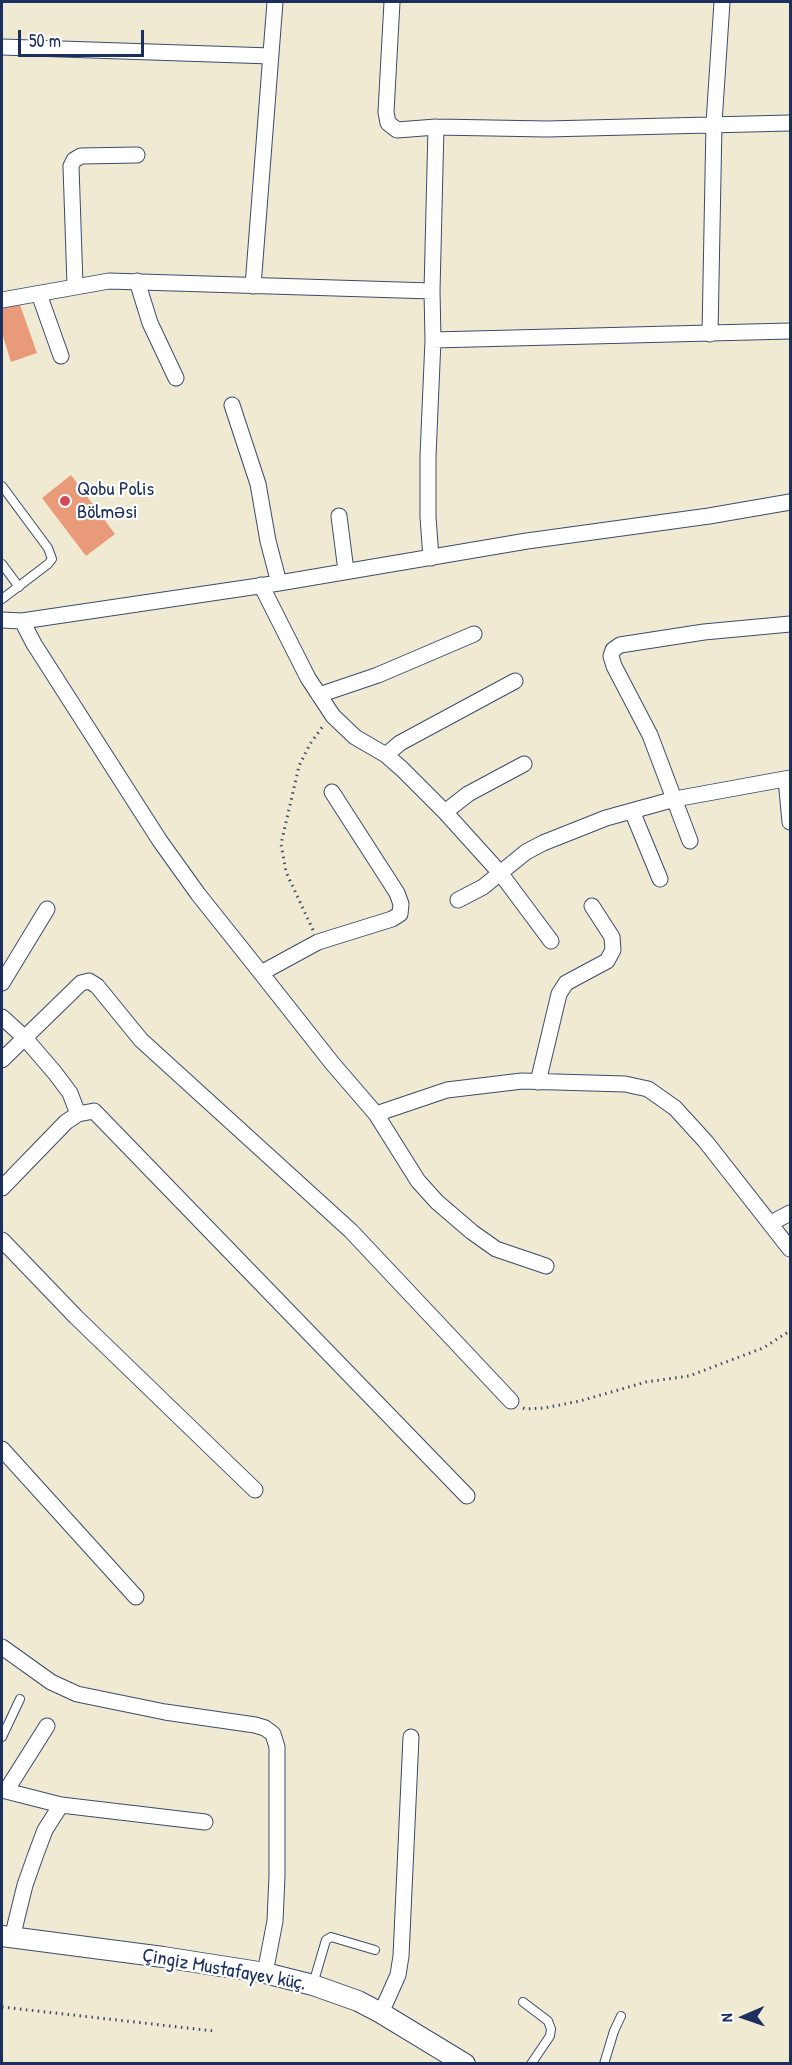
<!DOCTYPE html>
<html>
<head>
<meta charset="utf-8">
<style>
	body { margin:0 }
	#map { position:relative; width:792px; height:2065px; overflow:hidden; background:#f0ead2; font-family:"Patrick Hand",sans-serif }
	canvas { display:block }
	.frame { position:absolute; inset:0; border:3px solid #1b2f5e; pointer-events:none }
	.north { position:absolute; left:714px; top:1987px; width:60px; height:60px; -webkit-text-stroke:4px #fff; paint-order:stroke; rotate:268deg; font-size:16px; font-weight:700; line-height:24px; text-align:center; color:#1b2f5e }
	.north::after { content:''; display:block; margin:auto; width:21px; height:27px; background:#1b2f5e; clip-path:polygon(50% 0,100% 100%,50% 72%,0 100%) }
	.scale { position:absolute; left:18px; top:30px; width:126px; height:27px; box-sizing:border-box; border:3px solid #1b2f5e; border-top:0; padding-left:8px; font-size:18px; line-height:21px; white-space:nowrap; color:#1b2f5e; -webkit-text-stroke:4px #fff; paint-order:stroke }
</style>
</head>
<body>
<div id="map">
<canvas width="792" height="2065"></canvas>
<div class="frame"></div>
<div class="north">N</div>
<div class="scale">50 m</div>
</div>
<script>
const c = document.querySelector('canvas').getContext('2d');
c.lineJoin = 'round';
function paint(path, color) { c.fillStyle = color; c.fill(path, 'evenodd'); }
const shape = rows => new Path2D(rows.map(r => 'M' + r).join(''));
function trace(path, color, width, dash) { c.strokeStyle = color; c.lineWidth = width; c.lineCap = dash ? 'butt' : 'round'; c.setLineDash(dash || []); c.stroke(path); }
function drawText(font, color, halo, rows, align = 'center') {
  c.font = font + ' "Patrick Hand",sans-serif'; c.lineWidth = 4.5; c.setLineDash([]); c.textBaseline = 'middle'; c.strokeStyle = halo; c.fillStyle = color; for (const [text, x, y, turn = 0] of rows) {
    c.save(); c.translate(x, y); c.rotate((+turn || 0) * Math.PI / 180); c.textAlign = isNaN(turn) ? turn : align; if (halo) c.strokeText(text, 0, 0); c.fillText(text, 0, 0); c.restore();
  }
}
paint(shape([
	[19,302,37,353,11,362,2,333,2,308],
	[71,475,115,534,86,556,42,498]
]), '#e99b79');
const service = shape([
	[2,486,48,548,52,559,48,564,2,599],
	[2,564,19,587],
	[2,1737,20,1699],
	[313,1984,326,1940,331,1937,375,1950],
	[523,2002,548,2021,551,2029,550,2036,531,2064],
	[604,2064,614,2031,621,2016]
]);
const minor = shape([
	[392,2,386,112,388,123,397,130,436,127,547,129,790,123],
	[2,47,271,56],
	[137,281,150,323,176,378],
	[75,285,71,166,74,160,81,156,137,155],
	[253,286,275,2],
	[39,294,61,356],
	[2,300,109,281,432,291],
	[710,334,714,123,722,2],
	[433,340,790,331],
	[232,405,258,484,268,541,279,583],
	[339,516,346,571],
	[431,558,428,517,428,456,433,340,432,291,436,127],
	[261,585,308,678,333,716,355,737,386,755,402,769,445,812,501,874,551,941],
	[2,620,22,621,279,583,527,541,709,516,790,502],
	[22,621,34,644,160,841,198,894,261,973,332,1063,376,1114,418,1181,437,1202,472,1232,496,1249,546,1266],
	[319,695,378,675,474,634],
	[386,755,400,743,515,681],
	[786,779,790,822],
	[632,811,660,879],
	[445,812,468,794,524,764],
	[690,841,650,735,614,666,611,656,613,650,620,645,704,632,790,624],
	[458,900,483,887,526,852,543,843,606,818,675,799,790,778],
	[261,973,318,942,392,919,400,914,401,904,397,893,332,792],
	[2,983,47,909],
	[2,1017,24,1037,55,1073,70,1093,78,1114,94,1111,467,1496],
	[2,1060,81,983,89,981,97,986,141,1040,351,1231,511,1401],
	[538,1082,559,994,566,983,607,961,613,950,612,937,592,906],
	[376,1114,447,1090,522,1081,625,1084,648,1089,675,1108,706,1142,790,1249],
	[2,1188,66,1122,78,1114],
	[771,1223,790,1213],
	[2,1240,76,1317,255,1490],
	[2,1449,136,1597],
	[2,1647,51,1682,77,1694,165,1712,255,1725,265,1728,273,1734,277,1747,277,1876,275,1921,265,1973],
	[2,1790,61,1805,205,1822],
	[6,1791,47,1726],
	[12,1938,25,1885,36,1854,45,1830,61,1805],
	[381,2013,398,1975,401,1956,411,1737]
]);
const tertiary = shape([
	[2,1936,163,1957,265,1973,313,1985,358,2001,381,2013,465,2064]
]);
trace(service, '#3b4b6f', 10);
trace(minor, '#3b4b6f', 17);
trace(tertiary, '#3b4b6f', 22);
trace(shape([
	[313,930,286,872,281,844,299,766,310,744,323,726],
	[523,1408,526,1409,544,1408,580,1401,646,1382,689,1376,763,1348,790,1331],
	[2,2007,214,2031]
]), '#3b4b6f', 3, [1.5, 4.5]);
trace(service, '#fff', 8);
trace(minor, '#fff', 15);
trace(tertiary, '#fff', 20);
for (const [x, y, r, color] of [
	[65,501,6,"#d1495b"]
]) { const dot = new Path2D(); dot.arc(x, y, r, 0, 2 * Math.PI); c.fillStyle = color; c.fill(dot); trace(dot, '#fff', 2); }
drawText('20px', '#1b2f5e', '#fff', [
	["Qobu Polis",77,490],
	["Bölməsi",77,513]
], 'left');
drawText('20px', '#1b2f5e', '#fff', [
	["Çingiz Mustafayev küç.",224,1970,10]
]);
</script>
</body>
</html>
